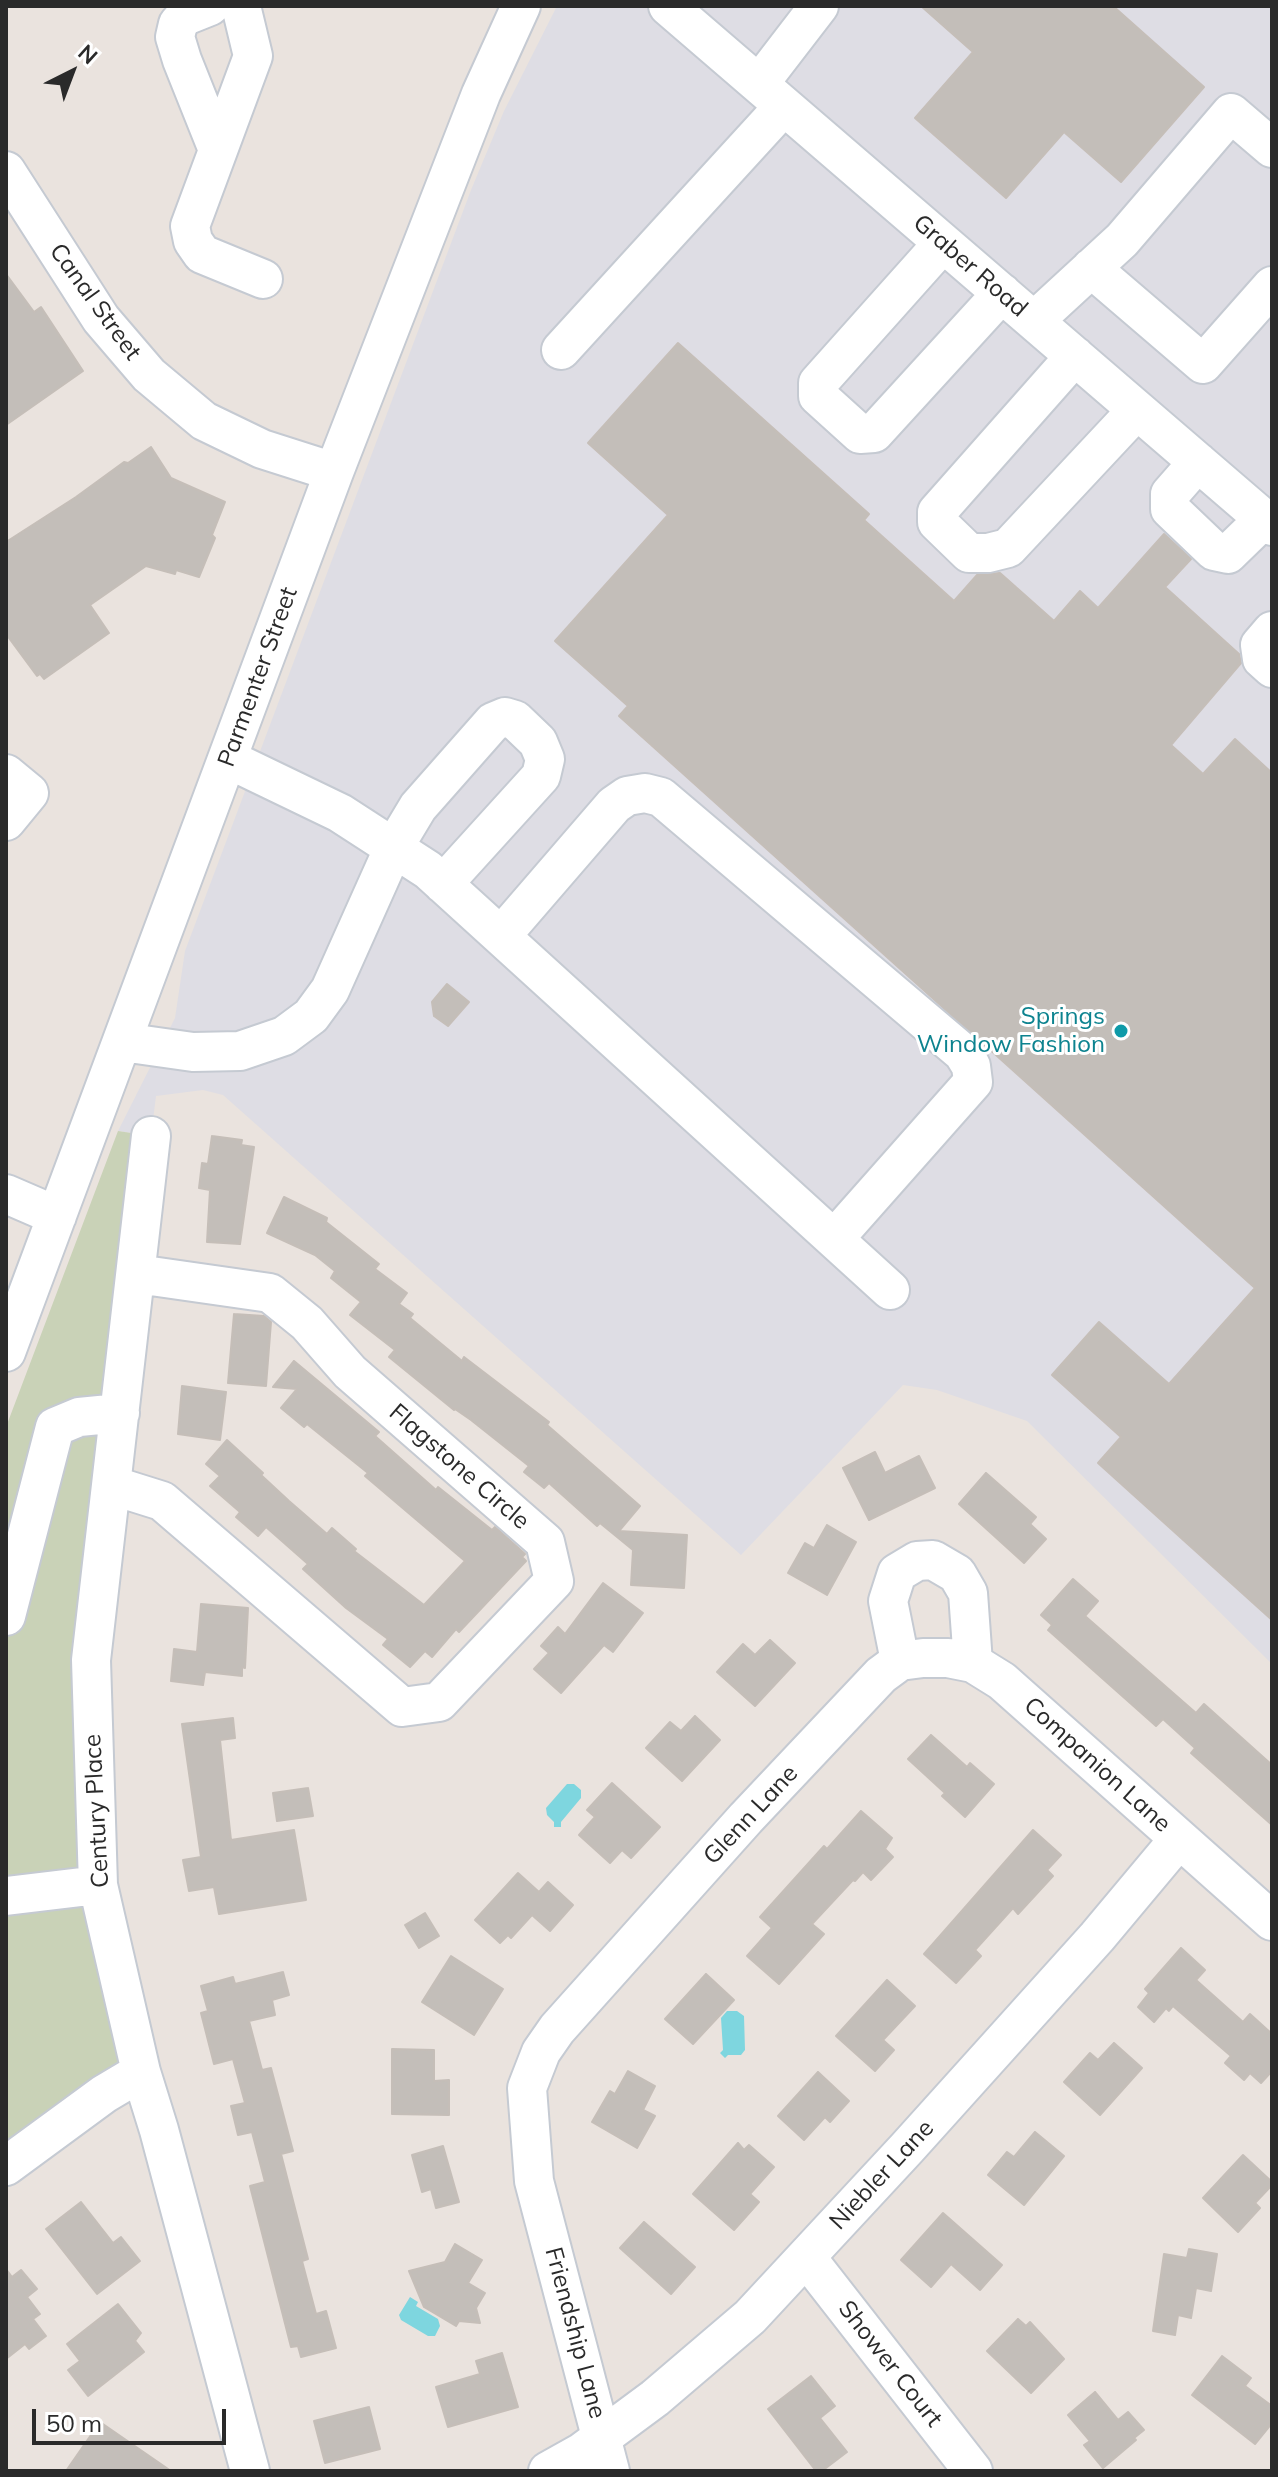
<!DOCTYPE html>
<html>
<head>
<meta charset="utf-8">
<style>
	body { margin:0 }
	#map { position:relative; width:1278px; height:2477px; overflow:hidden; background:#eae3de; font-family:Mulish,sans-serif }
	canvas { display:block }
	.frame { position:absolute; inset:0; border:8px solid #2a2a2a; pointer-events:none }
	.north { position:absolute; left:32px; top:32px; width:80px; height:80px; -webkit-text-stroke:6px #fff; paint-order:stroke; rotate:42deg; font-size:22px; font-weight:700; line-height:32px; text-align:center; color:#2a2a2a }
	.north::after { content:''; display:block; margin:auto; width:28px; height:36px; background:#2a2a2a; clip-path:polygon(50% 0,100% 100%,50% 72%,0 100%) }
	.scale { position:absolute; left:32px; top:2409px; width:194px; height:36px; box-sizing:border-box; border:4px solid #2a2a2a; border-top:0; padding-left:10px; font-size:24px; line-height:28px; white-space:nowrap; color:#2a2a2a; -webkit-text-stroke:6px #fff; paint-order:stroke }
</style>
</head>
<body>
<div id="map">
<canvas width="1278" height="2477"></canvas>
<div class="frame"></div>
<div class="north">N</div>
<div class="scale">50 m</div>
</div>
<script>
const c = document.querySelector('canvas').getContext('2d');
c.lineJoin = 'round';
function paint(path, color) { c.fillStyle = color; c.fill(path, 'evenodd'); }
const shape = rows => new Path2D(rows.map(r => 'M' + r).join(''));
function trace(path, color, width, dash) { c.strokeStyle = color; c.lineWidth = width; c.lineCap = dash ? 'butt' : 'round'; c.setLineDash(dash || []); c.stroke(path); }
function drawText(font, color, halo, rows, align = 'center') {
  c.font = font + ' Mulish,sans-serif'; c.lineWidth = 6; c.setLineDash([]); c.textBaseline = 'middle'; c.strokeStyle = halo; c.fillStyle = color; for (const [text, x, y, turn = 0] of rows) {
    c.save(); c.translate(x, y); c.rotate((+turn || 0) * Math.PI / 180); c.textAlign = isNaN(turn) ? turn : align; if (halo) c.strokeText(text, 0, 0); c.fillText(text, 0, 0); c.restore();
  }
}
paint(shape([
	[557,6,1272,6,1272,1664,1027,1421,937,1390,903,1385,741,1555,223,1095,203,1090,156,1096,151,1136,118,1131,175,1018,185,951,471,190,504,111]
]), '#dedde4');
paint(shape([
	[118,1131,151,1136,93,1774,141,2072,6,2166,6,1427]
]), '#c9d2b7');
paint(shape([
	[567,1784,574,1784,581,1790,581,1798,561,1822,561,1827,554,1827,554,1822,547,1815,546,1808],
	[727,2011,737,2011,744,2016,745,2050,741,2055,728,2055,725,2058,720,2053,723,2050,721,2018],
	[410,2297,418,2302,416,2306,438,2319,440,2326,435,2336,428,2336,401,2320,399,2315]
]), '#7ed6df');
const building = shape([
	[921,6,1113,6,1204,87,1121,182,1064,132,1006,198,915,118,973,52,921,6],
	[6,274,34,312,41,307,83,371,6,425,6,274],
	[678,343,869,514,864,520,954,601,977,575,1000,573,1054,621,1080,591,1098,608,1164,534,1191,559,1165,587,1239,654,1241,663,1171,745,1203,774,1235,739,1272,773,1272,1620,1098,1463,1121,1437,1052,1375,1099,1322,1169,1384,1255,1288,619,716,628,706,555,641,668,515,588,443,678,343],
	[151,447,171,478,225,502,212,535,215,538,199,577,176,570,175,574,146,566,90,605,109,633,44,679,40,674,37,676,6,634,6,542,76,497,124,462,128,463,151,447],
	[447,984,469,1002,448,1026,434,1016,432,1002,447,984],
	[212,1136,242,1140,241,1145,254,1147,240,1244,207,1242,210,1190,199,1188,202,1163,208,1164,212,1136],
	[284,1197,327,1218,326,1222,379,1264,375,1269,407,1293,399,1304,413,1314,410,1318,462,1361,464,1357,549,1422,547,1425,640,1506,619,1531,687,1535,684,1588,631,1585,633,1550,600,1523,597,1526,549,1483,544,1488,524,1472,529,1466,471,1420,455,1409,454,1410,389,1357,395,1350,350,1315,361,1302,331,1278,335,1271,315,1255,267,1233,284,1197],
	[234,1314,264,1316,271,1322,266,1386,228,1383,234,1314],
	[294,1361,379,1432,375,1436,436,1490,438,1487,492,1530,495,1527,525,1554,522,1557,526,1561,459,1632,456,1629,432,1657,425,1651,410,1667,383,1645,388,1639,346,1608,303,1569,308,1564,266,1527,258,1536,236,1517,240,1512,210,1486,220,1476,206,1464,227,1440,263,1473,261,1475,289,1501,327,1534,332,1528,356,1549,354,1551,424,1605,465,1561,365,1476,368,1473,307,1424,304,1427,281,1408,297,1389,273,1387,294,1361],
	[182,1386,226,1392,220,1440,178,1434,182,1386],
	[875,1452,885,1473,919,1456,935,1488,869,1520,843,1468,875,1452],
	[986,1473,1036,1517,1030,1524,1046,1539,1024,1563,959,1504,986,1473],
	[827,1525,856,1542,827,1595,788,1573,805,1543,814,1548,827,1525],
	[1073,1579,1098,1601,1085,1616,1196,1713,1204,1704,1272,1765,1272,1825,1191,1753,1195,1748,1163,1719,1156,1726,1048,1630,1052,1625,1041,1615,1073,1579],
	[603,1583,643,1613,613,1652,604,1645,561,1693,534,1669,549,1653,541,1646,558,1627,565,1634,603,1583],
	[201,1604,248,1608,245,1668,242,1667,242,1676,205,1672,203,1685,171,1681,174,1649,197,1652,201,1604],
	[770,1640,795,1663,755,1706,717,1672,743,1644,755,1655,770,1640],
	[695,1716,720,1740,682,1781,646,1748,670,1722,681,1731,695,1716],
	[233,1718,235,1738,220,1740,231,1840,294,1830,306,1900,219,1914,214,1887,189,1891,183,1860,201,1857,182,1724,233,1718],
	[931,1735,967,1767,970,1763,994,1784,965,1817,942,1796,945,1793,908,1759,931,1735],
	[612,1783,660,1827,631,1858,622,1850,610,1863,579,1835,595,1817,587,1810,612,1783],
	[308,1788,313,1816,277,1821,273,1793,308,1788],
	[861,1811,892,1838,885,1849,893,1857,871,1880,863,1872,855,1881,853,1880,812,1924,824,1934,779,1984,747,1956,772,1928,760,1917,824,1846,827,1849,861,1811],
	[1033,1830,1061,1855,1047,1870,1053,1876,1018,1914,1013,1908,975,1950,981,1956,956,1983,924,1954,1033,1830],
	[518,1873,539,1892,548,1882,573,1905,550,1931,532,1915,511,1938,508,1935,500,1943,475,1920,518,1873],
	[425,1913,439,1936,419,1948,405,1925,425,1913],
	[1181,1948,1205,1970,1196,1980,1243,2022,1250,2014,1272,2034,1272,2071,1261,2083,1250,2073,1244,2080,1225,2063,1231,2056,1173,2006,1169,2011,1166,2008,1154,2022,1138,2007,1149,1993,1145,1989,1181,1948],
	[451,1956,503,1989,474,2035,422,2002,451,1956],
	[283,1972,289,1995,272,2000,275,2015,249,2021,262,2070,271,2068,293,2151,281,2154,308,2259,302,2261,316,2314,326,2311,336,2348,301,2357,298,2346,291,2347,250,2186,265,2182,252,2132,238,2135,231,2106,245,2103,233,2059,214,2064,201,2013,208,2011,201,1986,233,1977,235,1984,283,1972],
	[706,1974,734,2000,693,2044,665,2019,706,1974],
	[887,1980,915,2006,883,2040,894,2050,875,2071,836,2036,887,1980],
	[1114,2043,1142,2068,1100,2115,1064,2082,1090,2053,1098,2060,1114,2043],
	[392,2049,434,2050,434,2081,449,2080,449,2115,392,2114,392,2049],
	[628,2071,655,2086,643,2110,655,2116,637,2148,592,2122,610,2091,615,2094,628,2071],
	[818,2072,849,2101,830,2122,825,2117,804,2140,778,2116,818,2072],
	[1035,2132,1064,2156,1024,2205,988,2175,1007,2152,1014,2157,1035,2132],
	[738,2143,744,2150,749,2145,774,2167,750,2194,759,2202,734,2230,693,2194,738,2143],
	[443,2146,459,2202,436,2208,431,2189,422,2192,412,2155,443,2146],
	[1243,2155,1272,2182,1272,2185,1255,2203,1260,2208,1238,2232,1203,2198,1243,2155],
	[81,2202,113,2243,121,2237,140,2261,97,2294,46,2229,81,2202],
	[943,2213,1002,2265,980,2290,951,2264,931,2287,901,2260,943,2213],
	[644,2222,695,2267,671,2294,620,2248,644,2222],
	[455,2244,482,2260,468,2283,485,2293,476,2308,480,2323,459,2321,456,2326,424,2307,409,2271,445,2262,455,2244],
	[1189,2249,1217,2254,1211,2291,1196,2288,1191,2318,1178,2315,1175,2335,1153,2331,1164,2254,1187,2258,1189,2249],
	[6,2269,12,2277,21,2270,37,2289,27,2297,40,2314,33,2319,46,2336,29,2349,25,2344,6,2359,6,2269],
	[118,2304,141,2333,135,2341,144,2352,88,2396,68,2370,80,2361,67,2344,118,2304],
	[1018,2319,1026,2326,1030,2322,1064,2359,1031,2393,987,2351,1018,2319],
	[502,2353,518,2407,448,2427,436,2387,480,2374,476,2361,502,2353],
	[1222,2356,1251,2378,1245,2386,1272,2406,1272,2423,1255,2444,1192,2395,1222,2356],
	[811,2376,835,2406,820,2418,847,2452,822,2471,816,2471,768,2409,811,2376],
	[1095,2392,1118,2420,1128,2412,1144,2430,1134,2438,1136,2440,1103,2468,1084,2445,1090,2441,1068,2415,1095,2392],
	[369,2407,380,2449,325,2463,314,2421,369,2407],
	[100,2422,171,2471,66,2471,100,2422]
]);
paint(building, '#c3beb9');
trace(building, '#c5beb8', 2);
const minor = shape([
	[210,6,185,16,178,24,175,37,182,60,218,150],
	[241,6,253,56,190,226,193,241,202,254,263,279],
	[668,6,1272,526],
	[759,84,819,6],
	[6,171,101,319,149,375,204,421,262,449,334,472],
	[943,243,818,383,818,396,860,434,874,433,1002,293],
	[1091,268,1203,364,1272,286],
	[1034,321,1122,240,1231,113,1272,148],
	[561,350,784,106],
	[1075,356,937,512,937,522,969,553,988,553,1008,548,1137,410],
	[1198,462,1170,494,1170,509,1214,551,1228,554,1264,519],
	[1272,631,1260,645,1262,659,1272,668],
	[228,759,340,813,428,870,890,1290],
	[6,774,29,793,6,821],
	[501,936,614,805,627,796,645,793,661,797,963,1053,971,1066,973,1082,834,1239],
	[122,1042,193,1052,240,1051,284,1036,311,1016,330,990,394,847,418,807,493,722,505,717,515,720,538,742,545,759,541,776,443,884],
	[151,1136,91,1660,98,1885,141,2072,159,2130,250,2471],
	[6,1194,57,1216],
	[6,1352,334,472,481,94,521,6],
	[111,1485,162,1501,402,1707,439,1702,554,1581,545,1542,350,1372,307,1323,270,1293,137,1274],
	[6,1616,55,1427,79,1417,120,1413],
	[900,1661,888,1601,897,1573,917,1561,933,1560,957,1574,968,1593,973,1663],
	[6,1896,98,1885],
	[6,2166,104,2094,141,2072],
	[806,2257,973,2471],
	[548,2471,582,2452,655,2398,750,2317,907,2148,1097,1937,1179,1839],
	[610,2471,534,2181,527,2088,541,2052,557,2029,746,1818,881,1675,900,1661,923,1658,948,1658,973,1663,1002,1681,1272,1921]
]);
trace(minor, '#c5cad2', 42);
trace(minor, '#fff', 38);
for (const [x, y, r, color] of [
	[1121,1031,8,"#0f9aa8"]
]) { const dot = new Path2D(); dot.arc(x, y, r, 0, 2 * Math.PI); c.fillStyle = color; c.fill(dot); trace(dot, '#fff', 3); }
drawText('24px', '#2a2a2a', '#fff', [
	["Graber Road",970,266,41],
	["Canal Street",95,302,54],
	["Parmenter Street",258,677,-70],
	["Flagstone Circle",459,1467,41],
	["Companion Lane",1097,1765,42],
	["Century Place",97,1811,-93],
	["Glenn Lane",751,1815,-47],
	["Niebler Lane",882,2175,-47],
	["Friendship Lane",575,2333,75],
	["Shower Court",890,2364,52]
]);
drawText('24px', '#0d838f', '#fff', [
	["Springs",1105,1017],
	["Window Fashion",1105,1045]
], 'right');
</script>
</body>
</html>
